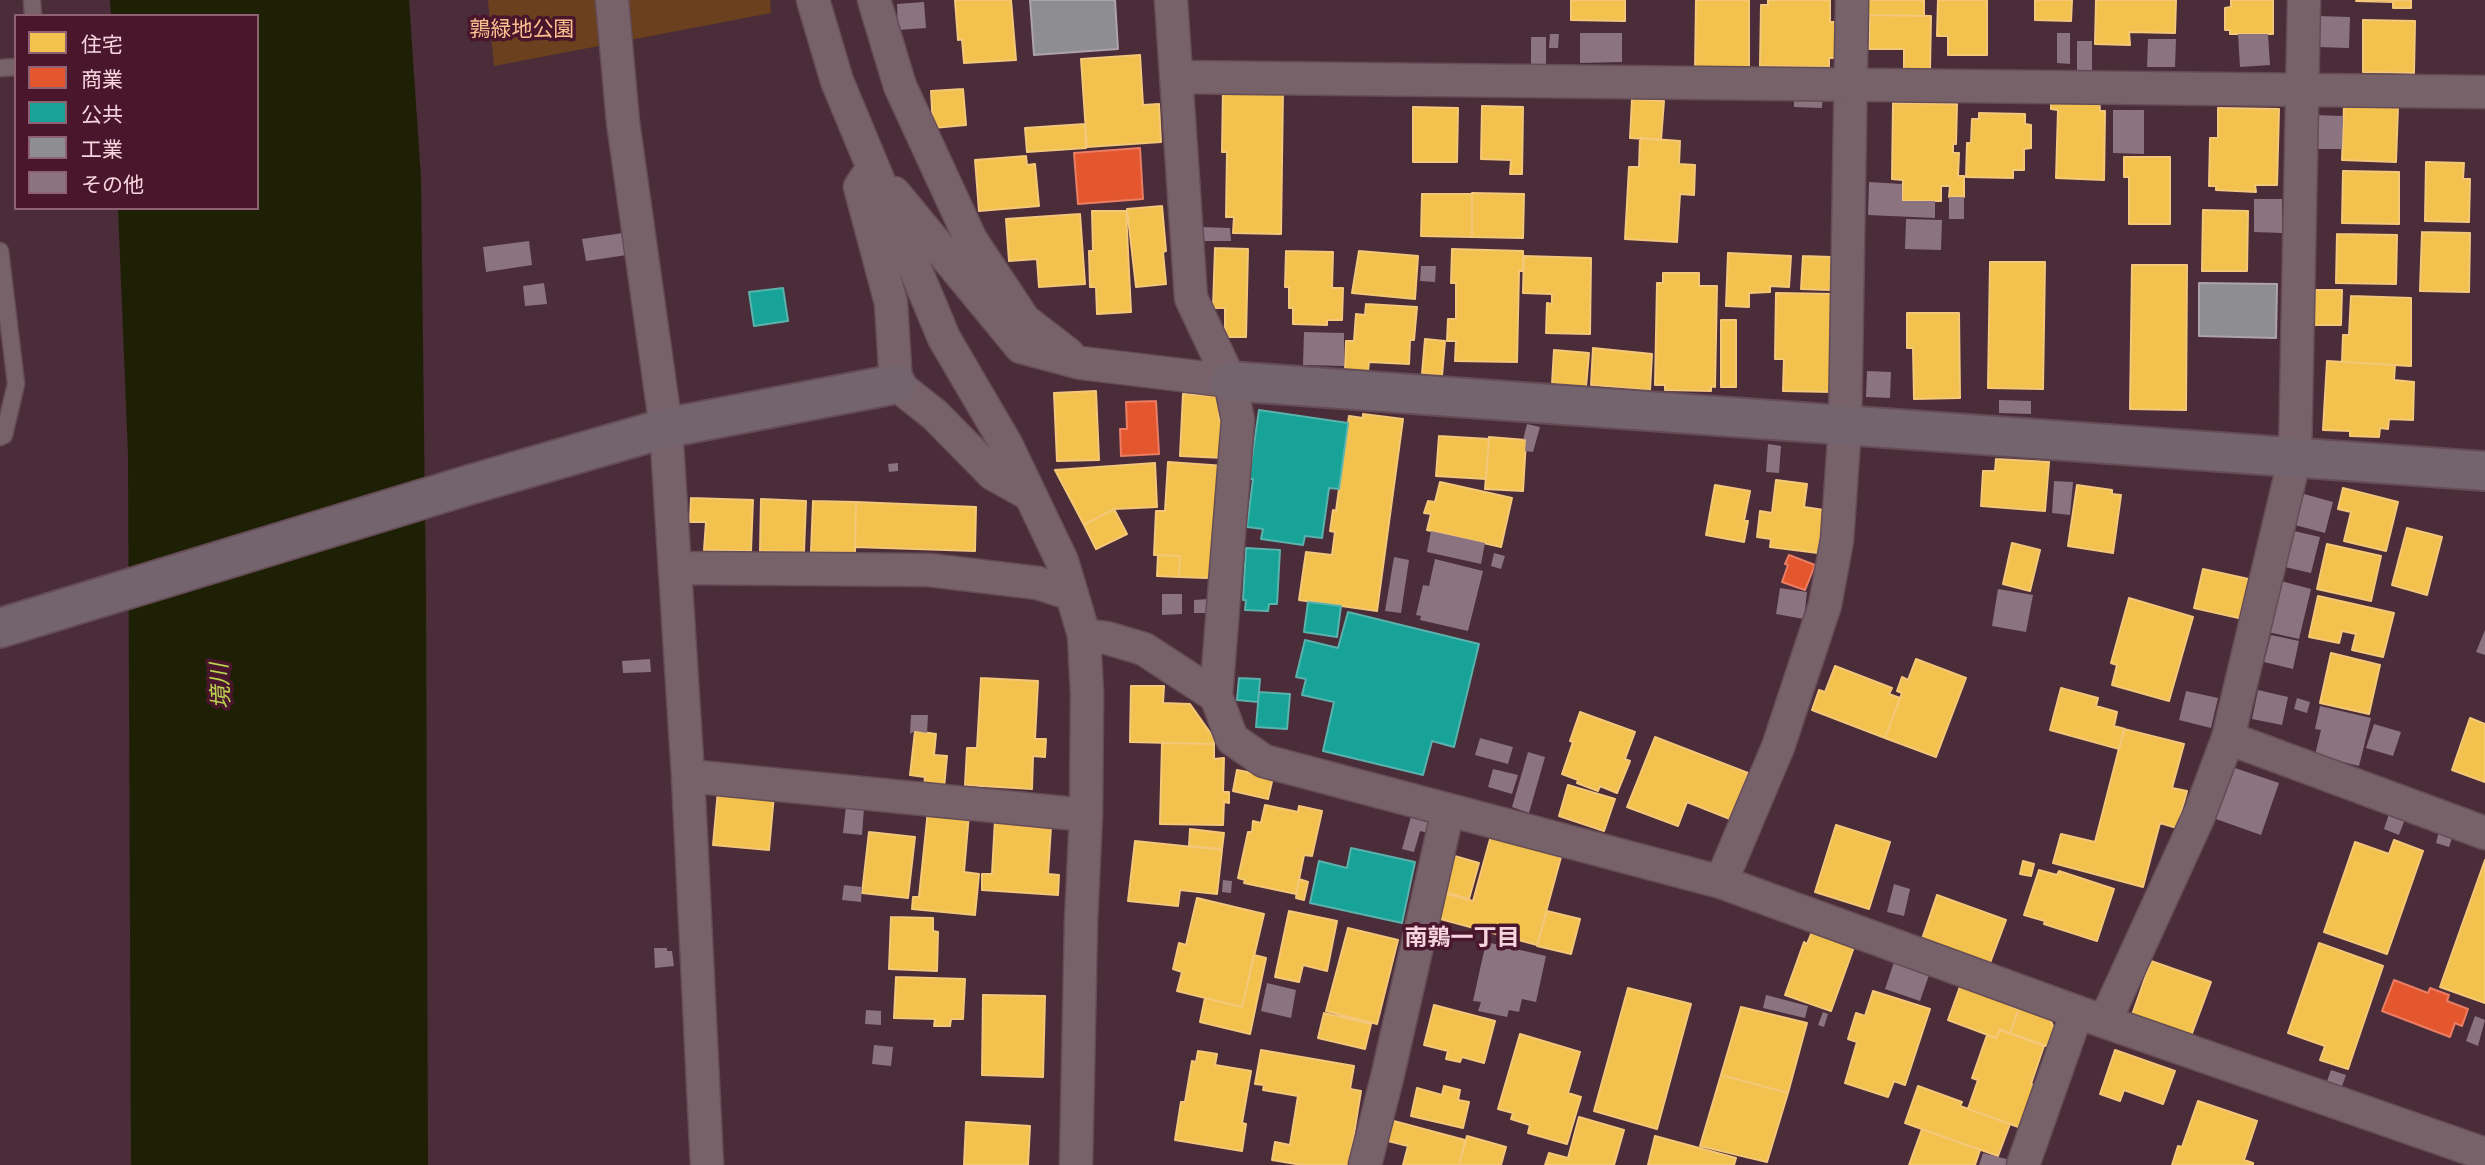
<!DOCTYPE html>
<html>
<head>
<meta charset="utf-8">
<style>
	body { margin:0 }
	#map { position:relative; width:2485px; height:1165px; overflow:hidden; background:#4a2d38; font-family:"Varela Round","Noto Sans JP",sans-serif }
	canvas { display:block }
	.legend { position:absolute; left:14px; top:14px; width:245px; height:196px; box-sizing:border-box; background:#4a162b; border:2px solid #8f6273; margin:0; padding:9px 12px; list-style:none; font-size:21px; color:#f7d5de }
	.legend li { display:flex; align-items:center; gap:14px; height:35px }
	.legend b { width:35px; border:2px solid #8f6273 }
</style>
</head>
<body>
<div id="map">
<canvas width="2485" height="1165"></canvas>
<ul class="legend">
<li><b style="height:19px;background:#f2c14e"></b>住宅</li>
<li><b style="height:19px;background:#e4572e"></b>商業</li>
<li><b style="height:19px;background:#17a398"></b>公共</li>
<li><b style="height:19px;background:#8d8d92"></b>工業</li>
<li><b style="height:19px;background:#8b7380"></b>その他</li>
</ul>
</div>
<script>
const c = document.querySelector('canvas').getContext('2d');
c.lineJoin = 'round';
function paint(path, color) { c.fillStyle = color; c.fill(path, 'evenodd'); }
const shape = rows => new Path2D(rows.map(r => 'M' + r).join(''));
function trace(path, color, width, dash) { c.strokeStyle = color; c.lineWidth = width; c.lineCap = dash ? 'butt' : 'round'; c.setLineDash(dash || []); c.stroke(path); }
function drawText(font, color, halo, rows, align = 'center') {
  c.font = font + ' "Varela Round","Noto Sans JP",sans-serif'; c.lineWidth = 7; c.setLineDash([]); c.textBaseline = 'middle'; c.strokeStyle = halo; c.fillStyle = color; for (const [text, x, y, turn = 0] of rows) {
    c.save(); c.translate(x, y); c.rotate((+turn || 0) * Math.PI / 180); c.textAlign = isNaN(turn) ? turn : align; if (halo) c.strokeText(text, 0, 0); c.fillText(text, 0, 0); c.restore();
  }
}
paint(shape([
	[488,0,770,0,771,13,494,66]
]), '#6b401f');
paint(shape([
	[110,0,409,0,421,178,426,592,428,1165,131,1165,128,455,118,208,257,208,257,16,111,16]
]), '#1e2006');
const homes = shape([
	[955,0,1011,0,1016,60,964,63,962,39,958,40,955,0],
	[1571,0,1625,0,1625,21,1571,20,1571,0],
	[1696,0,1749,0,1749,71,1695,71,1696,0],
	[1768,0,1830,0,1830,22,1839,22,1838,58,1829,58,1829,67,1760,66,1761,5,1768,5,1768,0],
	[1865,0,1924,0,1924,16,1865,15,1865,0],
	[1938,0,1987,0,1987,55,1948,55,1948,36,1937,36,1938,0],
	[2035,0,2072,0,2071,21,2035,20,2035,0],
	[2096,0,2176,0,2175,33,2129,32,2130,45,2095,44,2096,0],
	[2231,0,2273,0,2273,34,2230,34,2230,30,2225,30,2225,8,2231,7,2231,0],
	[2411,0,2411,8,2393,8,2393,2,2356,1,2411,0],
	[1870,15,1931,16,1930,70,1904,70,1904,49,1869,49,1870,15],
	[2363,20,2415,21,2414,73,2363,72,2363,20],
	[1140,55,1143,105,1159,104,1161,142,1087,147,1081,59,1140,55],
	[1223,87,1283,88,1281,234,1233,233,1234,217,1226,217,1227,152,1222,152,1223,87],
	[963,89,966,125,933,128,931,91,963,89],
	[2051,98,2099,99,2100,111,2105,111,2104,180,2056,178,2058,110,2051,109,2051,98],
	[1632,99,1664,101,1661,140,1630,138,1632,99],
	[1893,103,1957,104,1956,144,1953,144,1953,153,1959,153,1958,176,1964,176,1964,197,1949,197,1950,186,1941,186,1941,201,1902,201,1903,180,1892,179,1893,103],
	[2344,105,2398,107,2396,162,2342,160,2344,105],
	[1482,106,1523,107,1522,174,1510,174,1511,160,1481,159,1482,106],
	[1413,107,1458,108,1457,162,1413,162,1413,107],
	[2218,108,2279,109,2277,185,2255,185,2256,192,2216,190,2216,186,2209,186,2210,138,2218,138,2218,108],
	[1979,113,2025,114,2025,124,2031,125,2031,148,2024,149,2024,170,2013,170,2013,178,1966,177,1967,143,1971,143,1972,119,1979,119,1979,113],
	[1085,124,1086,148,1027,152,1025,128,1085,124],
	[1640,138,1680,141,1679,164,1695,165,1694,195,1680,194,1677,242,1625,239,1629,167,1639,167,1640,138],
	[1026,156,1027,165,1035,164,1039,206,979,211,975,160,1026,156],
	[2124,157,2170,157,2170,224,2129,224,2129,177,2124,177,2124,157],
	[2426,162,2464,163,2463,179,2470,179,2469,222,2425,221,2426,162],
	[2343,171,2399,172,2399,224,2342,223,2343,171],
	[1472,193,1524,194,1523,238,1472,237,1472,193],
	[1422,194,1472,194,1472,237,1421,236,1422,194],
	[1162,206,1166,251,1163,252,1166,284,1136,287,1127,209,1162,206],
	[2203,210,2248,211,2247,271,2202,271,2203,210],
	[1092,211,1126,211,1131,312,1097,314,1096,287,1090,287,1089,251,1093,251,1092,211],
	[1080,214,1085,284,1039,287,1037,259,1009,261,1006,219,1080,214],
	[2422,232,2470,233,2469,292,2420,291,2422,232],
	[2337,234,2397,235,2396,284,2336,283,2337,234],
	[1215,248,1248,249,1246,337,1225,337,1225,308,1213,308,1215,248],
	[1452,249,1523,251,1523,271,1519,271,1517,362,1455,361,1456,341,1447,341,1448,319,1456,319,1456,283,1451,283,1452,249],
	[1286,251,1333,252,1332,288,1343,288,1342,320,1327,320,1327,325,1293,324,1293,308,1289,308,1289,287,1285,287,1286,251],
	[1359,251,1418,256,1415,299,1352,293,1359,251],
	[1728,253,1791,256,1789,287,1770,286,1770,292,1749,293,1749,307,1726,306,1728,253],
	[1524,256,1591,258,1590,334,1546,333,1547,303,1552,304,1552,294,1523,293,1524,256],
	[1803,256,1831,257,1830,290,1801,289,1803,256],
	[1990,262,2045,262,2043,389,1988,388,1990,262],
	[2132,265,2187,265,2186,410,2130,409,2132,265],
	[1663,273,1699,273,1699,286,1717,286,1715,387,1711,386,1711,391,1665,390,1665,385,1655,385,1657,283,1663,283,1663,273],
	[2315,290,2342,290,2341,325,2314,325,2315,290],
	[1776,293,1834,294,1833,392,1783,391,1784,359,1775,359,1776,293],
	[2351,296,2411,298,2411,366,2342,362,2343,335,2349,335,2351,296],
	[1366,304,1417,307,1414,340,1410,340,1409,364,1369,362,1368,371,1345,370,1346,341,1354,341,1356,314,1365,315,1366,304],
	[1907,313,1959,313,1960,398,1914,399,1913,348,1907,348,1907,313],
	[1721,320,1736,320,1736,387,1721,387,1721,320],
	[1425,339,1445,341,1442,376,1422,374,1425,339],
	[1593,348,1652,354,1650,390,1591,385,1593,348],
	[1554,350,1589,353,1586,387,1552,384,1554,350],
	[2327,361,2395,365,2394,380,2414,382,2413,420,2389,419,2388,429,2380,428,2379,437,2350,436,2350,431,2323,430,2327,361],
	[1096,391,1099,460,1057,461,1054,393,1096,391],
	[1183,394,1220,396,1219,420,1227,421,1225,458,1180,456,1183,394],
	[1363,414,1403,419,1377,611,1299,600,1306,552,1332,555,1335,532,1330,531,1333,510,1336,511,1349,416,1363,418,1363,414],
	[1439,436,1489,439,1486,479,1436,476,1439,436],
	[1489,437,1526,440,1523,491,1485,489,1489,437],
	[1996,459,2049,462,2045,511,1981,506,1983,471,1995,471,1996,459],
	[1168,462,1225,466,1219,569,1207,578,1179,577,1180,556,1154,555,1156,511,1165,511,1168,462],
	[1155,463,1157,507,1114,509,1084,525,1055,470,1155,463],
	[1776,480,1807,484,1804,507,1824,510,1818,553,1770,547,1771,539,1757,537,1760,511,1772,513,1776,480],
	[1440,482,1512,498,1501,547,1427,530,1431,514,1424,513,1428,501,1435,502,1440,482],
	[1715,485,1750,491,1744,521,1748,521,1744,542,1706,535,1715,485],
	[2077,485,2112,490,2112,494,2121,495,2113,553,2068,546,2077,485],
	[2343,488,2398,502,2386,551,2344,541,2351,512,2338,509,2343,488],
	[691,498,753,500,751,551,704,550,706,522,690,522,691,498],
	[761,499,806,501,804,552,760,551,761,499],
	[813,501,856,502,855,553,811,552,813,501],
	[856,502,976,507,975,551,855,547,856,502],
	[1114,509,1127,534,1096,549,1084,525,1114,509],
	[2407,528,2442,537,2427,595,2392,585,2407,528],
	[2012,543,2040,550,2030,591,2003,584,2012,543],
	[2327,544,2381,556,2371,601,2317,589,2327,544],
	[1158,555,1180,556,1179,577,1157,576,1158,555],
	[2203,569,2253,580,2243,619,2194,608,2203,569],
	[2318,596,2394,613,2383,657,2352,650,2356,634,2342,631,2339,643,2309,637,2318,596],
	[2129,598,2193,617,2169,701,2112,685,2117,665,2111,663,2129,598],
	[2331,653,2380,665,2369,714,2320,703,2331,653],
	[1916,659,1966,678,1936,757,1885,738,1902,693,1897,691,1902,677,1908,680,1916,659],
	[1835,666,1892,688,1889,694,1900,698,1885,738,1812,710,1819,690,1825,692,1835,666],
	[981,678,1038,681,1035,739,1046,739,1045,757,1033,756,1032,789,965,785,967,748,977,748,981,678],
	[1131,686,1164,686,1163,703,1190,704,1214,738,1214,744,1130,742,1131,686],
	[2061,688,2098,698,2096,706,2117,712,2114,726,2125,729,2119,749,2050,730,2061,688],
	[1580,712,1635,732,1625,759,1630,761,1617,793,1600,786,1598,791,1577,783,1578,780,1562,774,1573,742,1570,741,1580,712],
	[2470,718,2485,724,2485,782,2452,770,2470,718],
	[2124,729,2184,744,2172,788,2187,791,2177,828,2160,823,2143,887,2053,863,2061,834,2095,842,2124,729],
	[915,731,936,734,934,755,947,756,944,788,924,786,925,777,910,775,915,731],
	[1655,737,1748,773,1730,819,1687,802,1678,826,1627,807,1655,737],
	[1162,743,1214,744,1214,759,1224,758,1223,792,1229,792,1229,803,1224,802,1223,825,1160,824,1162,743],
	[1237,770,1273,777,1268,799,1233,791,1237,770],
	[1568,785,1615,799,1604,831,1559,816,1568,785],
	[718,790,774,795,769,850,713,845,718,790],
	[1265,805,1298,812,1299,806,1322,811,1312,856,1304,855,1296,894,1244,883,1245,880,1238,878,1248,832,1252,832,1253,821,1261,823,1265,805],
	[928,810,969,814,964,872,979,874,975,915,912,909,913,897,919,897,928,810],
	[995,819,1051,827,1048,874,1059,875,1058,895,982,890,982,874,992,874,995,819],
	[1836,825,1890,842,1869,909,1815,892,1836,825],
	[1190,829,1224,833,1222,849,1189,846,1190,829],
	[869,832,915,837,908,898,862,893,869,832],
	[1492,832,1542,845,1540,851,1561,857,1537,945,1433,917,1440,892,1473,901,1492,832],
	[2394,840,2423,851,2387,954,2324,932,2355,842,2389,854,2394,840],
	[1135,841,1222,850,1217,894,1180,890,1178,906,1128,901,1135,841],
	[1451,855,1479,863,1469,899,1441,891,1451,855],
	[2485,860,2485,1003,2440,987,2485,860],
	[2023,861,2034,864,2031,876,2020,874,2023,861],
	[2039,870,2057,875,2059,871,2114,889,2097,941,2044,924,2045,921,2024,915,2039,870],
	[1299,879,1308,882,1304,900,1296,898,1299,879],
	[1937,895,2006,920,1990,963,1922,939,1937,895],
	[1197,898,1264,914,1242,1007,1177,991,1182,972,1173,969,1179,943,1186,945,1197,898],
	[1289,911,1337,921,1327,971,1303,965,1299,982,1275,977,1289,911],
	[1547,911,1580,919,1571,954,1537,946,1547,911],
	[891,917,933,918,933,931,938,932,937,971,889,969,891,917],
	[1348,928,1398,940,1377,1024,1326,1011,1348,928],
	[1812,932,1854,947,1831,1011,1785,995,1804,942,1807,944,1812,932],
	[2319,943,2383,966,2348,1069,2320,1060,2325,1046,2288,1033,2319,943],
	[1254,955,1266,958,1250,1034,1200,1022,1205,998,1242,1007,1254,955],
	[2151,961,2211,982,2191,1036,2132,1015,2151,961],
	[896,977,965,979,963,1019,951,1019,950,1026,934,1026,935,1019,894,1018,896,977],
	[1962,981,2012,999,2009,1006,2019,1009,2010,1033,2000,1029,1996,1038,1948,1020,1962,981],
	[1628,988,1691,1004,1657,1129,1594,1111,1628,988],
	[1873,991,1930,1009,1905,1085,1894,1081,1888,1097,1845,1083,1857,1042,1848,1039,1856,1013,1865,1016,1873,991],
	[983,995,1045,996,1043,1077,982,1075,983,995],
	[2021,1003,2048,1014,2055,1031,2049,1047,2010,1033,2021,1003],
	[1434,1005,1495,1021,1484,1063,1462,1057,1460,1062,1446,1059,1448,1051,1424,1045,1434,1005],
	[1741,1007,1807,1023,1788,1093,1721,1075,1741,1007],
	[1324,1013,1371,1024,1365,1049,1318,1038,1324,1013],
	[2000,1030,2044,1046,2031,1084,2040,1087,2024,1129,1968,1109,1978,1080,1972,1078,1987,1035,1996,1038,2000,1030],
	[1520,1034,1580,1052,1568,1093,1581,1097,1567,1144,1528,1133,1530,1125,1511,1119,1513,1113,1498,1109,1520,1034],
	[1261,1050,1354,1066,1350,1089,1361,1091,1349,1165,1302,1165,1272,1160,1275,1142,1290,1145,1298,1096,1263,1090,1264,1085,1255,1084,1261,1050],
	[2115,1050,2175,1071,2163,1104,2124,1090,2120,1101,2100,1094,2115,1050],
	[1198,1051,1217,1054,1215,1065,1251,1071,1242,1123,1246,1124,1242,1151,1175,1140,1181,1102,1185,1102,1192,1061,1196,1062,1198,1051],
	[1721,1075,1788,1093,1767,1162,1700,1146,1721,1075],
	[1444,1086,1460,1090,1458,1100,1469,1102,1463,1128,1411,1116,1417,1088,1442,1095,1444,1086],
	[1918,1086,1962,1102,1960,1106,2010,1124,1998,1156,1905,1123,1918,1086],
	[2198,1101,2257,1121,2244,1160,2253,1163,2253,1165,2172,1165,2178,1146,2182,1147,2198,1101],
	[1579,1117,1624,1130,1614,1165,1545,1165,1549,1153,1568,1158,1579,1117],
	[1390,1120,1465,1140,1459,1165,1403,1165,1408,1146,1384,1140,1390,1120],
	[966,1122,1030,1126,1028,1165,964,1165,966,1122],
	[1922,1129,1980,1150,1975,1165,1909,1165,1922,1129],
	[1467,1136,1506,1147,1501,1165,1459,1165,1467,1136],
	[1655,1136,1736,1158,1734,1165,1648,1165,1655,1136]
]);
paint(homes, '#f2c14e');
trace(homes, '#f4c779', 2);
const shops = shape([
	[1140,148,1143,199,1078,204,1074,153,1140,148],
	[1156,401,1159,454,1121,456,1120,429,1127,429,1126,402,1156,401],
	[1789,555,1815,565,1805,590,1782,582,1788,565,1785,564,1789,555],
	[2394,980,2428,993,2430,988,2449,995,2447,1001,2468,1009,2462,1026,2455,1023,2450,1037,2382,1011,2394,980]
]);
paint(shops, '#e4572e');
trace(shops, '#ea7d63', 2);
const public = shape([
	[783,288,788,321,754,326,749,292,783,288],
	[1259,410,1348,423,1339,489,1329,488,1322,538,1305,536,1303,545,1261,539,1263,529,1247,527,1253,479,1249,479,1259,410],
	[1246,548,1280,550,1277,604,1269,604,1268,611,1245,610,1246,600,1243,600,1246,548],
	[1308,602,1341,606,1337,637,1304,632,1308,602],
	[1348,612,1479,644,1454,747,1432,741,1423,775,1323,751,1334,702,1302,695,1306,679,1296,677,1305,640,1338,648,1348,612],
	[1239,678,1260,679,1258,702,1237,700,1239,678],
	[1259,692,1290,694,1287,729,1256,727,1259,692],
	[1351,848,1415,862,1402,923,1310,903,1319,861,1347,868,1351,848]
]);
paint(public, '#17a398');
trace(public, '#5ab2ad', 2);
const industry = shape([
	[1030,0,1115,0,1118,49,1034,55,1030,0],
	[2199,283,2277,284,2276,338,2199,336,2199,283]
]);
paint(industry, '#8d8d92');
trace(industry, '#ada3a9', 2);
paint(shape([
	[924,2,926,28,898,30,897,4],
	[2318,16,2350,17,2349,48,2317,47],
	[1580,33,1622,33,1622,62,1580,63],
	[2057,33,2070,33,2070,64,2057,63],
	[1550,34,1559,34,1558,48,1549,48],
	[2238,34,2268,34,2270,65,2240,67],
	[1531,37,1546,37,1546,65,1531,64],
	[2148,39,2176,39,2175,67,2147,67],
	[2077,41,2092,41,2092,72,2077,71],
	[1794,93,1823,94,1822,108,1794,107],
	[2113,110,2144,110,2144,154,2113,153],
	[2314,115,2343,116,2342,149,2313,149],
	[1869,182,1902,184,1902,201,1935,201,1935,218,1868,215],
	[1949,197,1964,197,1964,219,1949,219],
	[2254,199,2282,199,2282,233,2254,232],
	[1906,219,1942,220,1941,250,1905,249],
	[1201,227,1230,228,1231,241,1201,241],
	[623,233,627,255,586,261,582,239],
	[529,241,532,265,486,272,483,247],
	[1421,266,1436,266,1435,282,1420,281],
	[544,283,547,304,525,306,523,286],
	[1304,332,1344,333,1344,366,1303,365],
	[1867,371,1891,372,1890,398,1866,397],
	[1999,400,2031,401,2031,414,1999,413],
	[1527,424,1540,427,1533,452,1525,451,1526,439,1523,440],
	[1768,444,1781,446,1779,473,1766,472],
	[898,463,898,471,889,472,888,464],
	[2054,481,2073,482,2070,515,2052,513],
	[2304,494,2333,502,2325,533,2295,525],
	[1431,531,1485,543,1481,564,1427,552],
	[2294,531,2320,537,2311,573,2285,567],
	[1494,553,1505,556,1501,569,1491,566],
	[1394,557,1409,560,1401,613,1385,611],
	[1435,559,1483,571,1468,631,1420,620,1421,616,1416,615,1423,585,1429,586],
	[2281,581,2311,589,2299,639,2268,632],
	[1780,588,1807,592,1804,619,1776,614],
	[1998,589,2033,595,2026,632,1992,626],
	[1162,594,1182,594,1182,614,1162,615],
	[1208,599,1208,613,1194,613,1194,600],
	[2485,630,2485,655,2476,652],
	[2271,635,2299,641,2293,669,2264,662],
	[650,659,651,672,623,673,622,661],
	[2258,690,2288,697,2282,725,2252,719],
	[2186,691,2218,698,2211,728,2179,720],
	[2297,698,2310,702,2307,713,2294,709],
	[2320,706,2371,718,2359,766,2315,755,2321,730,2315,729],
	[911,715,928,715,927,733,915,731,910,734],
	[2374,724,2401,732,2393,756,2366,748],
	[1480,738,1513,747,1508,764,1475,755],
	[1528,752,1545,757,1529,813,1512,807],
	[2235,768,2279,783,2261,835,2213,818,2230,770],
	[1493,769,1518,775,1512,794,1488,787],
	[846,806,864,808,862,835,843,833],
	[1412,813,1424,816,1423,821,1431,823,1428,833,1420,831,1414,852,1402,849],
	[2389,814,2405,819,2399,835,2384,829],
	[2439,831,2453,835,2449,847,2436,843],
	[1223,880,1232,881,1231,893,1222,892],
	[1894,884,1910,889,1904,916,1887,912],
	[844,885,862,887,861,902,842,900],
	[1486,942,1546,956,1536,1002,1522,999,1519,1012,1509,1010,1507,1017,1478,1011,1481,1002,1473,1001],
	[654,948,667,948,667,951,672,951,674,966,655,968],
	[1894,962,1929,975,1920,1001,1885,989],
	[1267,983,1296,990,1291,1018,1261,1011],
	[1766,995,1808,1006,1805,1018,1763,1008],
	[866,1010,881,1011,881,1025,865,1024],
	[1823,1012,1828,1014,1824,1027,1818,1025],
	[2475,1016,2485,1020,2478,1046,2466,1041],
	[874,1045,893,1047,891,1066,872,1064],
	[2331,1070,2346,1075,2341,1089,2326,1084],
	[1983,1153,2010,1160,2009,1165,1979,1165]
]), '#8b7380');
const lane = shape([
	[32,0,33,16],
	[0,68,16,67],
	[0,251,16,384,4,435,0,437]
]);
const street = shape([
	[612,0,623,122,666,428,688,776,707,1165],
	[813,0,837,81,944,338,1006,444,1062,561,1084,635,1087,694,1086,815,1081,922,1076,1165],
	[874,0,900,86,971,240,1024,320,1068,354],
	[1171,0,1191,298,1230,381,1238,420,1216,696,1232,739,1264,761,1721,882,2077,1012,2485,1154],
	[1176,77,2485,92],
	[873,168,860,187,891,303,896,384,935,415,993,474,1029,494],
	[894,193,1021,347,1081,363,1230,381],
	[677,568,929,570,1038,583,1072,594],
	[1084,635,1107,638,1144,649,1216,696],
	[2228,738,2485,833],
	[688,776,1086,815],
	[1721,882,1778,747,1825,605,1837,540,1845,426,1852,0],
	[2105,1021,2198,818,2228,738,2295,457,2304,0],
	[1365,1165,1387,1078,1448,810],
	[2023,1165,2077,1012]
]);
const secondary = shape([
	[1230,381,2485,471],
	[0,628,472,484,666,428,896,384]
]);
trace(lane, '#654c55', 19);
trace(street, '#654c55', 35);
trace(secondary, '#654c55', 42);
trace(lane, '#786269', 16);
trace(street, '#786269', 32);
trace(secondary, '#74646e', 38);
drawText('21px', '#fcbf8f', '#4a162b', [
	["鶉緑地公園",522,30]
]);
drawText('italic 23px', '#bbd452', '#4a162b', [
	["境川",222,686,-93]
]);
drawText('bold 23px', '#f7d5de', '#4a162b', [
	["南鶉一丁目",1462,939]
]);
</script>
</body>
</html>
